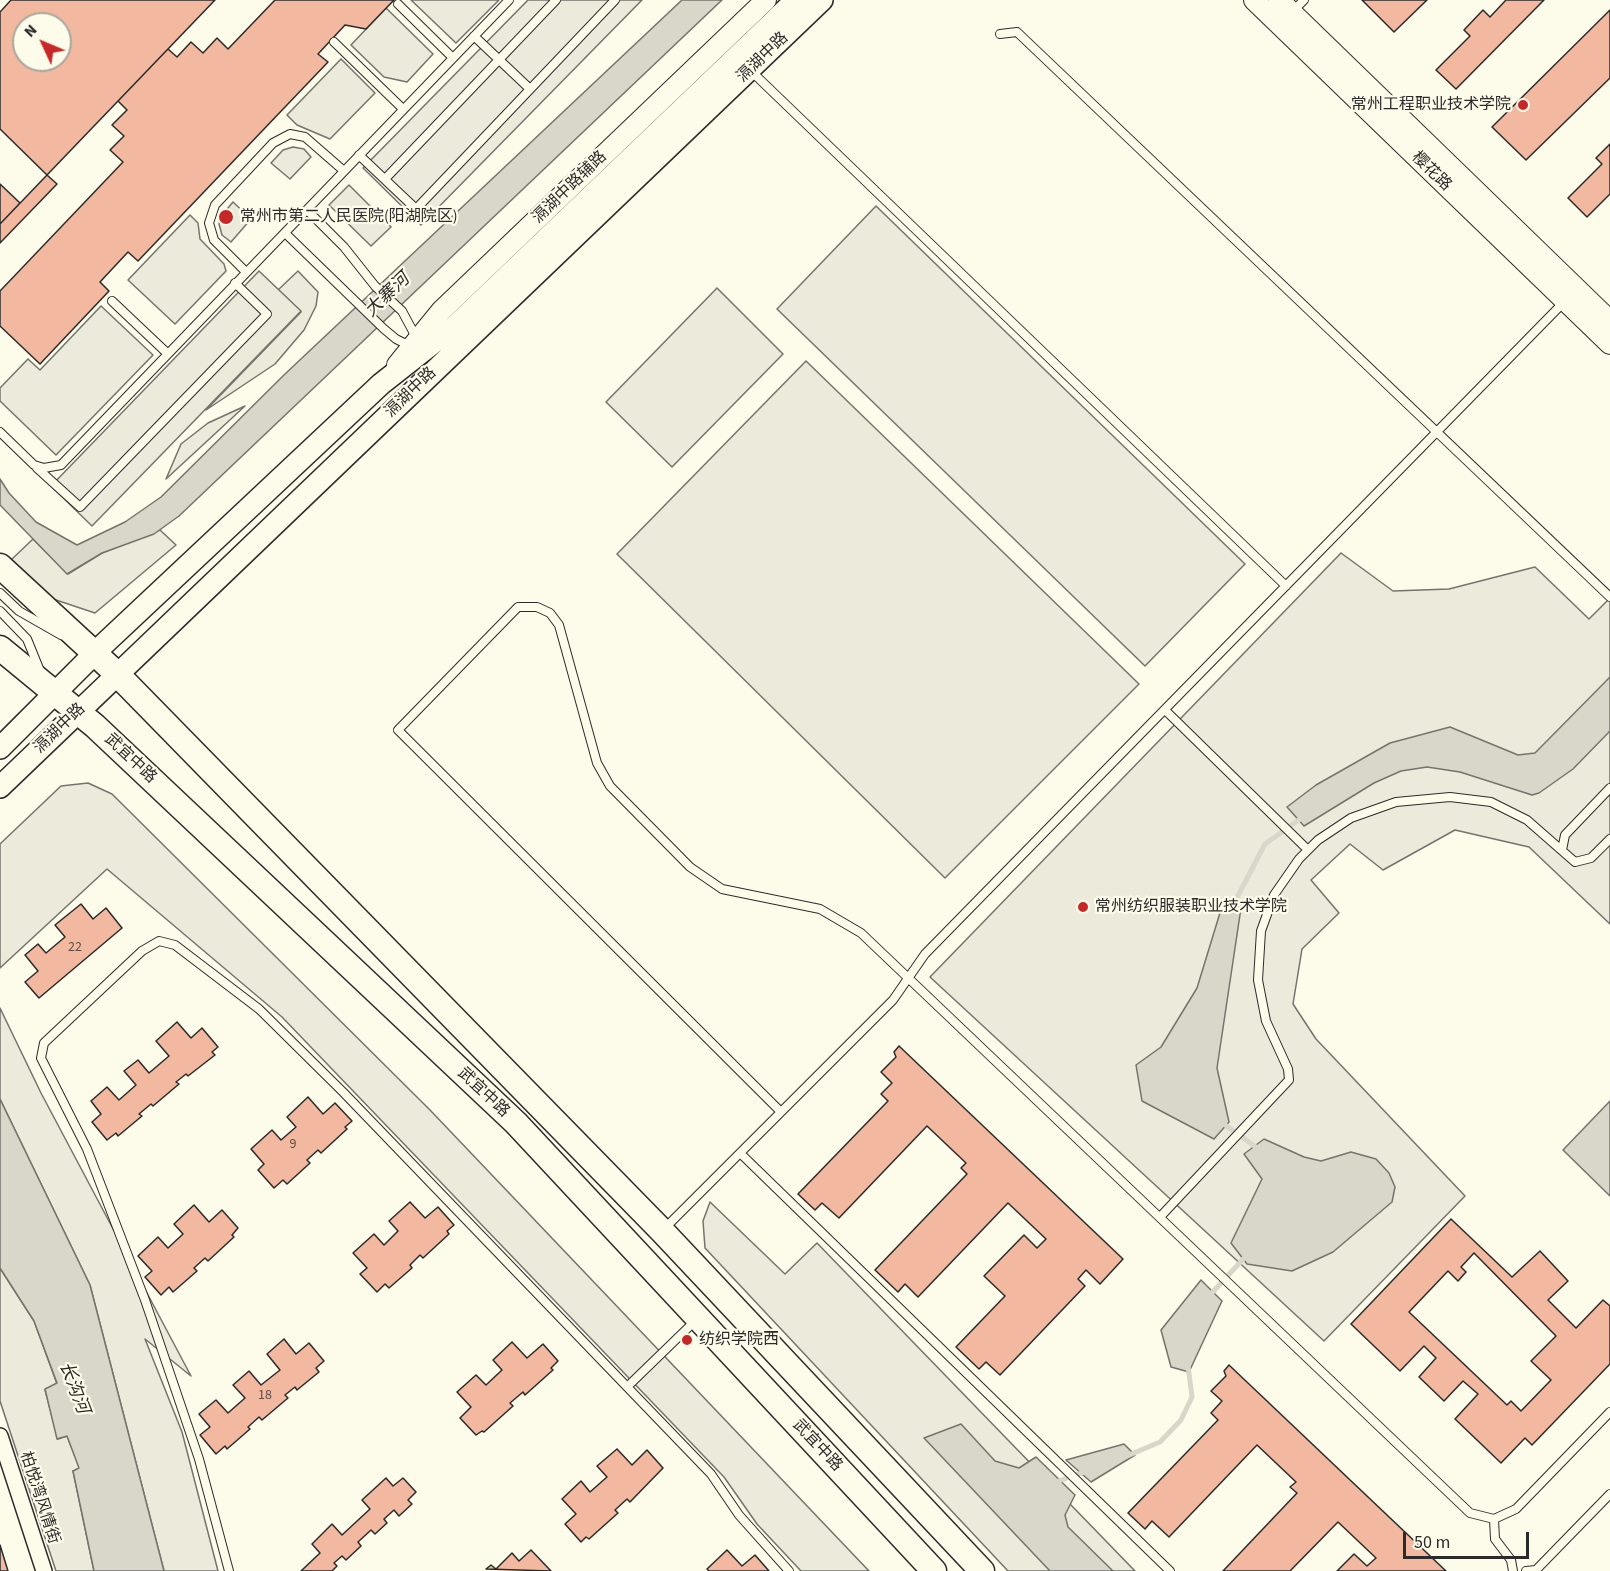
<!DOCTYPE html>
<html>
<head>
<meta charset="utf-8">
<style>
	body { margin:0 }
	#map { position:relative; width:1610px; height:1571px; overflow:hidden; background:#fdfbea; font-family:"Source Sans 3",sans-serif }
	canvas { display:block }
	.north { position:absolute; left:12px; top:12px; width:60px; height:60px; box-sizing:border-box; background:#fdfbea; border:2px solid #a9a89e; border-radius:50%; rotate:314deg; font-size:16px; font-weight:700; line-height:24px; text-align:center; color:#2b2b2b }
	.north::after { content:''; display:block; margin:auto; width:21px; height:27px; background:#c62828; clip-path:polygon(50% 0,100% 100%,50% 72%,0 100%) }
	.scale { position:absolute; left:1403px; top:1532px; width:126px; height:27px; box-sizing:border-box; border:3px solid #2b2b2b; border-top:0; padding-left:8px; font-size:18px; line-height:21px; white-space:nowrap; color:#2b2b2b; -webkit-text-stroke:4px #fdfbea; paint-order:stroke }
</style>
</head>
<body>
<div id="map">
<canvas width="1610" height="1571"></canvas>
<div class="north">N</div>
<div class="scale">50 m</div>
</div>
<script>
const c = document.querySelector('canvas').getContext('2d');
c.lineJoin = 'round';
function paint(path, color) { c.fillStyle = color; c.fill(path, 'evenodd'); }
const shape = rows => new Path2D(rows.map(r => 'M' + r).join(''));
function trace(path, color, width, dash) { c.strokeStyle = color; c.lineWidth = width; c.lineCap = dash ? 'butt' : 'round'; c.setLineDash(dash || []); c.stroke(path); }
function drawText(font, color, halo, rows, align = 'center') {
  c.font = font + ' "Source Sans 3","Noto Sans SC",sans-serif'; c.lineWidth = 4.5; c.setLineDash([]); c.textBaseline = 'middle'; c.strokeStyle = halo; c.fillStyle = color; for (const [text, x, y, turn = 0] of rows) {
    c.save(); c.translate(x, y); c.rotate((+turn || 0) * Math.PI / 180); c.textAlign = isNaN(turn) ? turn : align; if (halo) c.strokeText(text, 0, 0); c.fillText(text, 0, 0); c.restore();
  }
}
const green = shape([
	[411,0,499,0,456,43,411,0],
	[386,8,433,54,407,82,384,77,351,45,386,8],
	[341,59,375,93,330,139,297,125,287,115,341,59],
	[293,147,304,149,311,157,290,179,271,163,283,150,293,147],
	[349,185,391,227,371,246,329,205,349,185],
	[233,202,251,219,231,242,222,235,219,224,222,215,233,202],
	[876,206,1245,564,1145,666,777,309,876,206],
	[190,215,198,223,200,239,224,264,226,271,175,324,128,280,190,215],
	[298,271,318,292,316,306,304,330,275,364,206,410,301,312,278,290,298,271],
	[717,288,783,354,672,467,606,402,717,288],
	[101,306,153,355,56,455,0,401,0,388,28,359,40,370,101,306],
	[806,361,1139,684,945,878,617,554,806,361],
	[245,406,166,479,181,444,208,423,245,406],
	[160,530,176,545,95,613,50,598,11,560,33,539,68,574,102,553,160,530],
	[1341,553,1393,591,1449,589,1535,567,1589,619,1610,598,1610,924,1529,847,1455,830,1383,870,1350,844,1311,880,1339,913,1302,949,1293,1004,1316,1039,1465,1196,1324,1341,930,977,1341,553],
	[88,783,112,794,430,1110,869,1571,801,1571,757,1524,724,1477,282,1017,107,869,0,968,0,844,61,786,88,783],
	[0,1008,41,1093,191,1376,145,1339,182,1432,218,1571,164,1571,90,1285,0,1099,0,1008],
	[710,1202,785,1274,817,1243,1135,1571,1008,1571,705,1248,703,1221,710,1202],
	[0,1268,34,1321,57,1384,45,1390,58,1439,67,1436,80,1469,73,1471,94,1571,56,1571,0,1401,0,1268]
]);
paint(green, '#ecebdb');
trace(green, '#74746e', 1.5);
const parking = shape([
	[528,0,642,0,421,225,363,168,528,0],
	[259,271,301,311,92,526,51,486,259,271]
]);
paint(parking, '#eceadb');
trace(parking, '#74746e', 1.5);
const water = shape([
	[682,0,722,0,179,516,154,534,102,553,67,574,0,505,0,479,9,493,36,522,77,545,125,522,161,497,285,374,682,0],
	[1610,677,1610,731,1573,769,1539,793,1532,795,1460,772,1427,767,1401,771,1374,783,1304,826,1287,807,1316,785,1390,743,1450,727,1518,755,1535,753,1610,677],
	[1223,903,1241,908,1217,1068,1229,1122,1214,1139,1142,1101,1136,1065,1161,1047,1197,988,1223,903],
	[0,1099,90,1285,164,1571,94,1571,73,1471,79,1468,67,1436,57,1439,45,1389,57,1383,34,1321,0,1268,0,1099],
	[1610,1101,1610,1196,1563,1150,1610,1101],
	[1264,1139,1304,1157,1321,1161,1351,1152,1376,1159,1389,1173,1395,1187,1392,1202,1333,1252,1292,1271,1247,1264,1231,1243,1262,1179,1244,1154,1264,1139],
	[1201,1280,1222,1301,1189,1372,1171,1367,1161,1330,1201,1280],
	[961,1424,995,1461,1019,1468,1036,1457,1075,1495,1065,1515,1068,1527,1113,1571,1050,1571,924,1438,961,1424],
	[1124,1444,1135,1455,1091,1482,1066,1460,1124,1444]
]);
paint(water, '#d8d7c9');
trace(water, '#74746e', 1.5);
trace(shape([
	[1230,911,1265,844,1303,817],
	[1221,1122,1260,1150],
	[1208,1297,1247,1255],
	[1127,1456,1160,1442,1181,1420,1192,1397,1188,1366],
	[1053,1483,1087,1471]
]), '#d8d7c9', 5);
const building = shape([
	[11,0,215,0,47,175,0,129,0,12,11,0],
	[24,24,60,24,60,60,24,60,24,24],
	[275,0,394,0,366,29,345,25,318,54,328,62,138,261,128,252,100,282,109,291,40,364,0,326,0,291,123,162,110,150,124,136,112,125,127,110,118,101,168,49,177,57,191,42,203,53,217,38,228,49,275,0],
	[1362,0,1427,0,1394,32,1362,0],
	[1506,0,1544,0,1456,89,1436,70,1470,36,1464,30,1483,10,1490,17,1506,0],
	[1610,10,1610,78,1526,160,1492,127,1610,10],
	[1610,144,1610,194,1587,217,1568,198,1602,164,1596,158,1610,144],
	[47,175,57,184,0,243,0,224,47,175],
	[0,184,20,203,0,224,0,184],
	[81,904,93,919,106,908,122,928,39,998,25,982,38,971,25,955,38,944,46,953,65,937,55,925,81,904],
	[177,1022,191,1038,202,1028,218,1047,212,1052,215,1055,188,1076,186,1074,176,1082,179,1084,153,1106,151,1104,139,1114,142,1116,118,1136,116,1133,107,1140,92,1122,101,1114,91,1101,107,1087,119,1100,136,1085,124,1071,138,1060,149,1073,169,1056,156,1041,177,1022],
	[899,1046,1123,1259,1100,1284,1086,1270,1078,1279,1085,1286,1000,1375,986,1362,979,1369,956,1347,1005,1296,984,1276,1024,1235,1037,1248,1046,1239,1008,1203,918,1297,905,1284,898,1292,875,1270,967,1174,961,1168,966,1163,927,1126,839,1218,822,1203,815,1210,798,1194,888,1101,881,1094,892,1083,881,1072,896,1057,894,1052,899,1046],
	[308,1097,323,1114,335,1103,352,1121,345,1127,347,1129,321,1153,318,1150,307,1160,310,1163,287,1184,283,1180,274,1188,258,1170,264,1164,251,1149,272,1130,281,1140,296,1127,287,1117,308,1097],
	[410,1202,425,1218,438,1207,454,1225,447,1231,449,1234,423,1258,420,1255,410,1265,412,1268,389,1288,385,1284,377,1292,360,1274,367,1268,353,1253,374,1234,384,1245,398,1231,389,1221,410,1202],
	[194,1205,209,1222,222,1210,238,1228,232,1235,234,1237,208,1261,205,1258,194,1268,197,1271,173,1292,169,1287,161,1295,145,1277,152,1271,138,1256,158,1237,168,1248,183,1234,174,1224,194,1205],
	[1451,1219,1512,1277,1540,1251,1568,1281,1548,1300,1576,1328,1603,1300,1610,1306,1610,1364,1532,1445,1525,1438,1501,1463,1455,1419,1478,1394,1463,1381,1444,1401,1419,1377,1436,1358,1424,1346,1400,1371,1351,1324,1451,1219],
	[1474,1253,1556,1336,1531,1361,1551,1380,1521,1411,1511,1401,1507,1405,1409,1312,1448,1271,1458,1281,1466,1272,1461,1267,1474,1253],
	[284,1339,296,1354,309,1343,324,1361,316,1368,319,1372,297,1390,295,1387,285,1395,288,1398,262,1420,259,1417,248,1427,250,1429,227,1449,225,1446,216,1454,200,1435,210,1427,199,1414,216,1400,228,1413,245,1398,233,1385,249,1371,261,1385,280,1370,267,1354,284,1339],
	[512,1342,527,1358,543,1344,558,1361,551,1368,553,1370,525,1395,523,1392,510,1403,513,1406,484,1432,482,1431,476,1435,460,1418,471,1407,457,1392,476,1375,486,1385,502,1370,493,1360,512,1342],
	[1229,1365,1446,1571,1337,1571,1354,1554,1367,1566,1376,1558,1338,1522,1290,1571,1223,1571,1297,1493,1290,1487,1296,1482,1257,1445,1169,1537,1152,1521,1145,1529,1128,1513,1218,1420,1211,1413,1222,1401,1211,1391,1226,1376,1224,1371,1229,1365],
	[617,1449,632,1465,647,1450,663,1468,630,1502,627,1499,615,1510,618,1513,589,1539,586,1537,581,1542,565,1524,576,1514,562,1499,581,1481,590,1492,607,1477,597,1466,617,1449],
	[386,1478,393,1486,403,1478,416,1492,408,1500,412,1504,399,1516,394,1510,384,1519,387,1523,375,1534,371,1530,358,1542,361,1546,346,1560,342,1556,334,1563,337,1566,332,1571,301,1571,320,1553,312,1544,332,1524,342,1535,370,1509,362,1500,386,1478],
	[0,1545,8,1571,0,1571,0,1545],
	[531,1550,551,1571,486,1569,491,1565,496,1569,512,1553,519,1561,531,1550],
	[727,1550,742,1566,755,1555,769,1571,709,1571,707,1569,727,1550]
]);
paint(building, '#f2b8a0');
trace(building, '#2b2b2b', 1.5);
const service = shape([
	[398,4,453,58],
	[1293,11,1304,0],
	[1000,34,1017,32,1610,597],
	[474,36,530,89],
	[334,42,403,109],
	[751,71,1286,586],
	[359,155,416,209,615,0],
	[385,179,556,0],
	[307,210,344,247,375,286,402,311,416,337],
	[285,233,384,329,396,339,410,346],
	[246,272,214,240,209,223,215,205,273,143,290,134,305,137,344,171],
	[112,301,168,354],
	[0,432,34,465,44,468,61,465,509,0],
	[37,468,80,507,267,314,235,283],
	[0,593,19,611,61,635],
	[0,611,27,639,40,671],
	[1165,710,1308,850],
	[1562,850,1565,835,1610,788],
	[781,1112,398,730,518,607,537,607,550,613,559,625,597,763,610,786,690,867,722,889,820,909,861,933,1470,1513,1494,1519,1516,1509,1610,1412],
	[740,1153,1170,1571],
	[1160,1217,1289,1080,1288,1069,1266,1021,1258,980,1261,931,1274,895,1299,859,1318,840,1351,818,1396,802,1450,797,1491,802,1527,820,1575,862,1591,858,1610,839],
	[665,1228,893,1000,925,954,1565,301],
	[627,1387,695,1321],
	[1494,1519,1495,1539,1511,1560,1513,1571],
	[229,1571,199,1459,145,1300,87,1149,41,1058,44,1043,142,951,159,941,175,945,259,1009,343,1092,711,1474,739,1515,789,1571],
	[1526,1571,1536,1570,1610,1494]
]);
const minor = shape([
	[0,1436,44,1571]
]);
const tertiary = shape([
	[1254,0,1610,344],
	[1279,0,1610,321],
	[397,365,441,311,766,0]
]);
const secondary = shape([
	[0,748,104,644,381,384,456,325,796,0],
	[0,787,822,0]
]);
const primary = shape([
	[0,566,117,674,662,1231,982,1571],
	[0,648,95,726,516,1123,934,1571]
]);
trace(service, '#2b2b2b', 10);
trace(minor, '#2b2b2b', 18);
trace(tertiary, '#2b2b2b', 22);
trace(secondary, '#2b2b2b', 24);
trace(primary, '#2b2b2b', 27);
trace(service, '#fdfbea', 8);
trace(minor, '#fdfbea', 15);
trace(tertiary, '#fdfbea', 20);
trace(secondary, '#fdfbea', 21);
trace(primary, '#fdfbea', 24);
for (const [x, y, r, color] of [
	[1523,105,6,"#c62828"],
	[226,217,8,"#c62828"],
	[1083,907,6,"#c62828"],
	[687,1340,6,"#c62828"]
]) { const dot = new Path2D(); dot.arc(x, y, r, 0, 2 * Math.PI); c.fillStyle = color; c.fill(dot); trace(dot, '#fdfbea', 2); }
drawText('14px', '#5d4e48', null, [
	["22",75,948],
	["9",293,1145],
	["18",265,1396]
]);
drawText('16px', '#2b2b2b', '#fdfbea', [
	["滆湖中路",763,58,-44],
	["樱花路",1431,172,44],
	["滆湖中路辅路",570,188,-44],
	["滆湖中路",411,393,-44],
	["滆湖中路",60,729,-44],
	["武宜中路",130,759,43],
	["武宜中路",483,1093,43],
	["武宜中路",817,1446,47],
	["柏悦湾风情街",39,1498,72]
]);
drawText('16px', '#2b2b2b', '#fdfbea', [
	["常州工程职业技术学院",1511,105,"right"],
	["常州市第二人民医院(阳湖院区)",240,217],
	["常州纺织服装职业技术学院",1095,907],
	["纺织学院西",699,1340]
], 'left');
drawText('italic 18px', '#2b2b2b', '#fdfbea', [
	["大寨河",388,296,-44],
	["长沟河",73,1388,69]
]);
</script>
</body>
</html>
